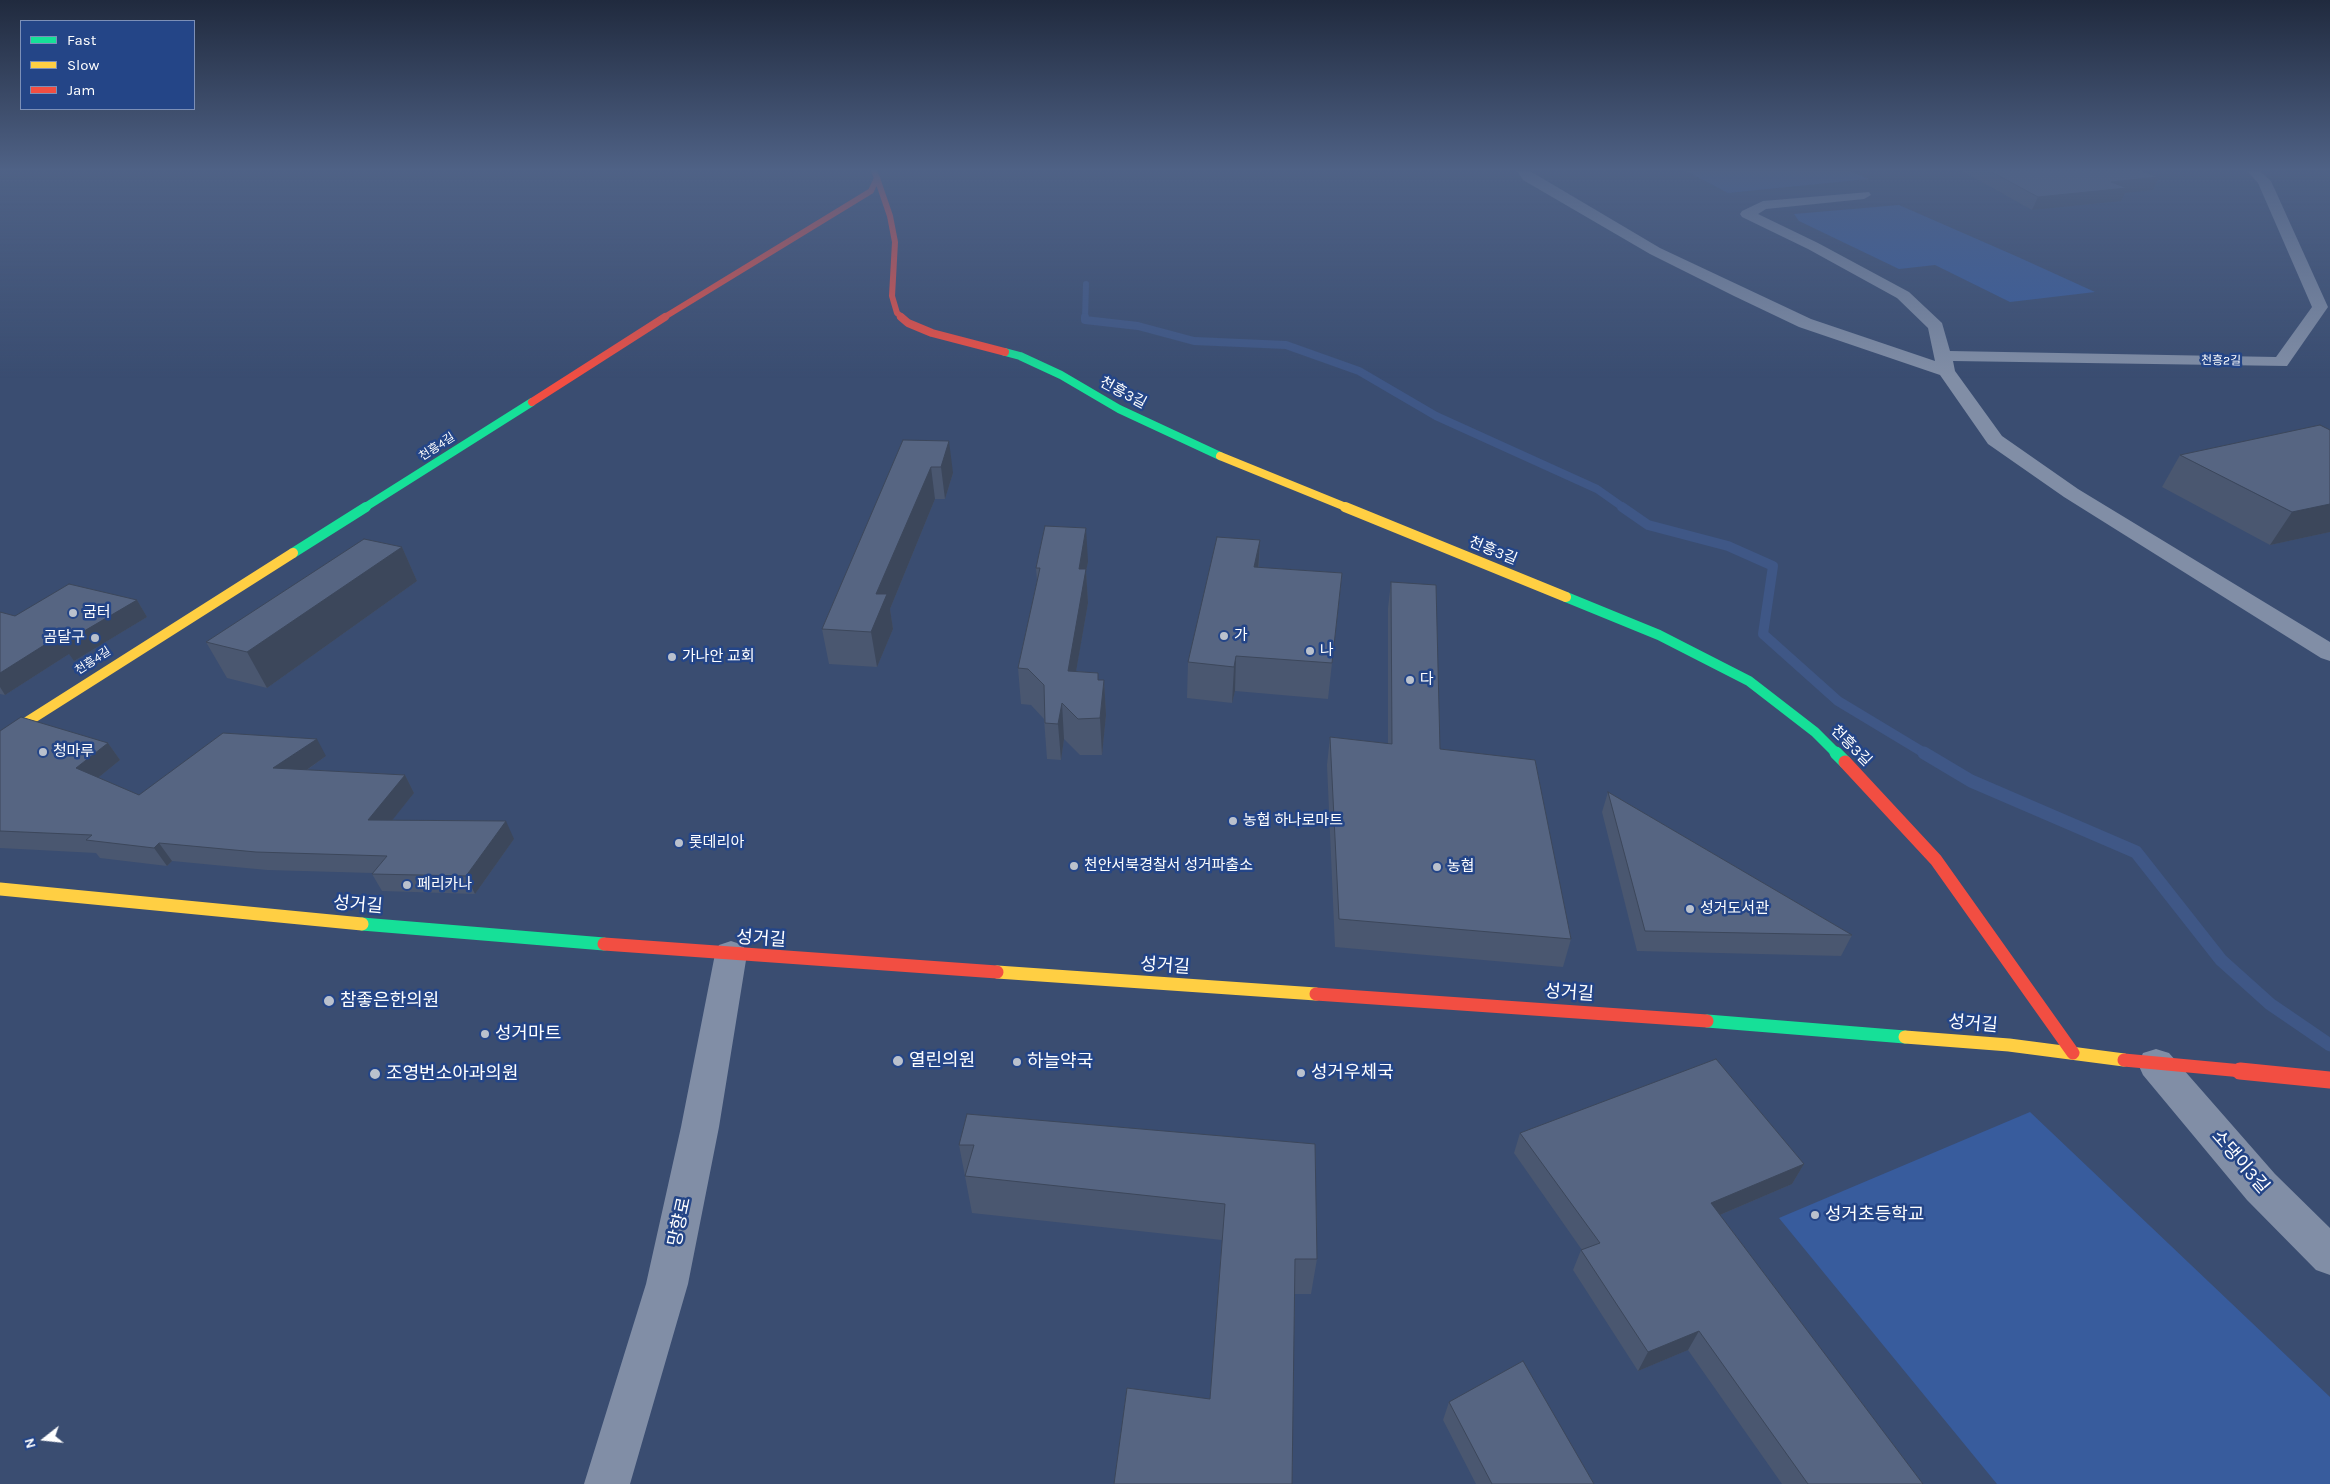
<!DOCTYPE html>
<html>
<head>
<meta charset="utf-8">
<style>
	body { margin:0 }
	#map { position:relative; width:2330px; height:1484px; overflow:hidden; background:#3a4d71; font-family:Karla,sans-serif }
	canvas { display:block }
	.legend { position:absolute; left:20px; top:20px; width:175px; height:90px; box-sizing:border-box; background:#244587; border:1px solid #7c8fb7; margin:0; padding:6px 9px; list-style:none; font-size:15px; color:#fff }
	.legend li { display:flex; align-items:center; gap:10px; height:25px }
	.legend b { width:25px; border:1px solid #7c8fb7 }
	.north { position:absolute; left:20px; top:1414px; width:50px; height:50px; -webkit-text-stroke:4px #244587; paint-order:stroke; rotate:254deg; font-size:14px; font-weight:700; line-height:20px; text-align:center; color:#fff }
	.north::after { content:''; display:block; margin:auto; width:18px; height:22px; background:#fff; clip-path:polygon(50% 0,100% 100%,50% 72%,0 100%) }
</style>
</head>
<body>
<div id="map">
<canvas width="2330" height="1484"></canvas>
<ul class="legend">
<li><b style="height:6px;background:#16e098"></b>Fast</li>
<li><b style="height:6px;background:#ffcf43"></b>Slow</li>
<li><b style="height:6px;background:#f24e42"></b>Jam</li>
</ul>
<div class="north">N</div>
</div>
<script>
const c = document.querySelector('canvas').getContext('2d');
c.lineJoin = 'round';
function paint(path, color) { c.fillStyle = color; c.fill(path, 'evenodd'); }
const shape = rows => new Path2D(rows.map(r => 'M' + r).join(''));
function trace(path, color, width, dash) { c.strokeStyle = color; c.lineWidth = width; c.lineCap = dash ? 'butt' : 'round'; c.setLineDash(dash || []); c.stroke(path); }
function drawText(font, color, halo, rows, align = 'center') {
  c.font = font + ' Karla,"Noto Sans KR",sans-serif'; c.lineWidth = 5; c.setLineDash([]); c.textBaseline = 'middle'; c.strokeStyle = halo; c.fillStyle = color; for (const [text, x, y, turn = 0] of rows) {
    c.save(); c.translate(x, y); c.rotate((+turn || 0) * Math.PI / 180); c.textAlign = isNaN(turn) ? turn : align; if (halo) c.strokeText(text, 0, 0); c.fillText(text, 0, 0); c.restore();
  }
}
paint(shape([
	[1686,171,1850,171,1869,179,1728,193],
	[1899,205,2018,257,2095,292,2010,302,1935,265,1899,269,1799,221,1794,214],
	[2030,1112,2330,1397,2330,1484,1997,1484,1779,1218]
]), '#385c9d');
trace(shape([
	[1085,318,1086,284]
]), '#3f5786', 6);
trace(shape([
	[1085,317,1085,320,1138,326,1194,341,1286,345,1359,371,1436,416,1597,489,1624,508]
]), '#3f5786', 8);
trace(shape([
	[1622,507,1648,525,1728,546,1773,566,1763,634,1838,701,1926,754]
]), '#3f5786', 10);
trace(shape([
	[1924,753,1971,781,2136,852,2221,960,2270,1004,2330,1045]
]), '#3f5786', 13);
paint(shape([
	[1517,171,1530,171,1660,248,1811,319,1935,361,1928,328,1897,298,1808,249,1742,217,1740,214,1742,211,1763,201,1869,192,1871,195,1864,199,1766,209,1758,214,1818,243,1909,292,1942,323,1950,351,2276,357,2312,307,2258,183,2247,171,2260,171,2271,181,2328,307,2287,366,1953,361,1955,371,2002,436,2078,489,2330,642,2330,661,2321,658,2064,497,1988,444,1940,375,1799,327,1734,296,1650,254,1523,180,1517,171],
	[731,941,743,945,747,954,719,1127,688,1284,630,1484,584,1484,646,1284,681,1127,715,954,719,945,731,941],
	[2156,1049,2169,1053,2275,1174,2330,1228,2330,1275,2316,1270,2247,1200,2143,1075,2138,1064,2143,1053,2156,1049]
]), '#818ea6');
trace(shape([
	[1005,352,1020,356,1061,375,1119,409,1220,456],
	[364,508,532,402]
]), '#16e098', 8);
trace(shape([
	[293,553,366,507],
	[1566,597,1659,635,1749,681,1815,732,1837,754]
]), '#16e098', 10);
trace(shape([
	[1836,753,1845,762],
	[362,924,604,944],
	[1707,1021,1905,1037]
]), '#16e098', 13);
trace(shape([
	[1220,456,1348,508]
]), '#ffcf43', 8);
trace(shape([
	[1345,507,1566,597],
	[0,739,293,553]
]), '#ffcf43', 10);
trace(shape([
	[0,889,362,924],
	[997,972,1316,994],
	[1905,1037,2009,1045,2124,1060]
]), '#ffcf43', 13);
trace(shape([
	[877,178,890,216,895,242,892,296,897,313,903,318],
	[663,318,871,191,877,178,874,171]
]), '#f24e42', 6);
trace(shape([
	[901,317,908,323,932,333,1005,352],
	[532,402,665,317]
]), '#f24e42', 8);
trace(shape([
	[1845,762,1936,860,2073,1053],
	[604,944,997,972],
	[1316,994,1707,1021],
	[2124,1060,2253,1072]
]), '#f24e42', 13);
trace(shape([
	[2240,1071,2330,1080]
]), '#f24e42', 17);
paint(shape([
	[1962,171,2140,171,2159,177,2153,190,2125,193,2121,201,2032,210],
	[903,440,953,473,945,499,935,499,890,609,893,629,877,667,829,664,822,629],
	[2180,455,2330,532,2270,545,2162,487],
	[1260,540,1259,568,1342,573,1328,699,1235,691,1232,703,1187,698,1188,662],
	[402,547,417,581,267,688,227,678,206,642],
	[1088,562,1086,571,1088,603,1076,671,1098,673,1098,680,1104,680,1106,715,1102,755,1080,755,1064,739,1061,760,1047,759,1044,719,1031,705,1021,704,1018,668,1037,581,1036,568],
	[1391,582,1440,749,1571,939,1563,967,1335,947,1327,765,1330,737,1388,744,1388,608],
	[137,600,147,617,74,661,69,654,5,695,0,694,0,612,15,616],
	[0,731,108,743,120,760,98,778,139,795,326,756,307,770,405,775,414,793,392,820,514,839,475,894,382,891,372,874,372,873,267,870,172,861,167,866,100,858,96,853,0,848],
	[1608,792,1852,935,1841,956,1637,951,1602,812],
	[1520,1133,1804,1164,1792,1184,1720,1215,1923,1484,1782,1484,1688,1350,1638,1371,1573,1270,1581,1250,1582,1250,1514,1153],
	[1315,1144,1317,1259,1311,1294,1295,1294,1210,1399,1222,1240,972,1213,959,1145],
	[1449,1402,1594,1484,1476,1484,1443,1420]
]), '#4a5770');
paint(shape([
	[2159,177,2153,190,2125,193,2121,201,2032,210,2038,197,2111,182],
	[949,441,953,473,945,499,941,467],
	[931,467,935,499,890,609,893,629,877,667,871,632,876,594],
	[2330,504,2330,532,2270,545,2292,512],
	[1086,528,1088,562,1086,571,1088,603,1070,706,1068,671,1079,569],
	[1260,540,1258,574,1254,567],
	[402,547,417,581,267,688,247,652],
	[137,600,147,617,74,661,69,654,5,695,0,687,0,673,57,637],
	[1236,656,1235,691,1232,703,1234,667],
	[1104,680,1106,715,1102,755,1100,718],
	[1062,703,1064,739,1061,760,1058,724],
	[317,739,326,756,284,786,273,768],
	[108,743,120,760,88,786,76,768],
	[405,775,414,793,378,838,368,820],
	[506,821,514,839,475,894,466,876],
	[159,843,172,861,167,866,154,848],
	[1804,1164,1792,1184,1701,1223,1711,1203],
	[1699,1331,1688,1350,1638,1371,1648,1352]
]), '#3c475b');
const building = shape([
	[1990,171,2140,171,2159,177,2111,182,2127,188,2038,197,1990,171],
	[2320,425,2330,430,2330,504,2292,512,2180,455,2320,425],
	[903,440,949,441,941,467,931,467,876,594,887,594,871,632,822,629,903,440],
	[1045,526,1086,528,1079,569,1086,569,1068,671,1098,673,1098,680,1104,680,1100,718,1078,719,1062,703,1058,724,1045,723,1044,685,1028,669,1018,668,1040,568,1036,568,1045,526],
	[1217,537,1260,540,1254,567,1342,573,1332,663,1236,656,1234,667,1188,662,1217,537],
	[364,539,402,547,247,652,206,642,364,539],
	[1391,582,1436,585,1440,749,1535,760,1571,939,1339,919,1330,737,1392,744,1391,582],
	[69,584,137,600,62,644,57,637,0,673,0,612,15,616,69,584],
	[21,717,108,743,76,768,139,795,223,733,317,739,273,768,405,775,368,820,506,821,466,876,372,874,387,856,256,852,159,843,154,848,86,840,92,835,0,831,0,731,21,717],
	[1608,792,1852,935,1645,931,1608,792],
	[1716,1059,1804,1164,1711,1203,1923,1484,1808,1484,1699,1331,1648,1352,1581,1250,1600,1243,1520,1133,1716,1059],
	[967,1114,1315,1144,1317,1259,1295,1259,1292,1484,1114,1484,1127,1388,1210,1399,1225,1204,965,1176,974,1145,959,1145,967,1114],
	[1523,1361,1594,1484,1492,1484,1449,1402,1523,1361]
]);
paint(building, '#566582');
trace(building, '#3c475b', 1);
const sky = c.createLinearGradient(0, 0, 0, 378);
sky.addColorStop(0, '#202a3e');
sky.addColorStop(0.45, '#4f6286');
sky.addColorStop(1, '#4f628600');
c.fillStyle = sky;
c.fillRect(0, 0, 2330, 378);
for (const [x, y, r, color] of [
	[73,613,5,"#bac1cd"],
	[1224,636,5,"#bac1cd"],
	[95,638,5,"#bac1cd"],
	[1310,651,5,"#bac1cd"],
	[672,657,5,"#bac1cd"],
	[1410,680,5,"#bac1cd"],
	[43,752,5,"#bac1cd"],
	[1233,821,5,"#bac1cd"],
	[679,843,5,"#bac1cd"],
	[1074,866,5,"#bac1cd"],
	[1437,867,5,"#bac1cd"],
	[407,885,5,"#bac1cd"],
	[1690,909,5,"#bac1cd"],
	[329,1001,6,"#bac1cd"],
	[485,1034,5,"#bac1cd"],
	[898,1061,6,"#bac1cd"],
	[1017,1062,5,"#bac1cd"],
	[1301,1073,5,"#bac1cd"],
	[375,1074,6,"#bac1cd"],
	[1815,1215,5,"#bac1cd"]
]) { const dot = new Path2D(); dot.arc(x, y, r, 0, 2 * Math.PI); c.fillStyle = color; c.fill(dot); trace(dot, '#244587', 2); }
drawText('12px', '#fff', '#244587', [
	["천흥2길",2221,361,1],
	["천흥4길",437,447,-33],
	["천흥4길",93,661,-33]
]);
drawText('15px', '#fff', '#244587', [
	["천흥3길",1123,393,28],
	["천흥3길",1493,551,22],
	["천흥3길",1851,746,45]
]);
drawText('15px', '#fff', '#244587', [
	["굼터",83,613],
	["가",1234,636],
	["곰달구",85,638,"right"],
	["나",1320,651],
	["가나안 교회",682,657],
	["다",1420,680],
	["청마루",53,752],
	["농협 하나로마트",1243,821],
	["롯데리아",689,843],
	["천안서북경찰서 성거파출소",1084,866],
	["농협",1447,867],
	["페리카나",417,885],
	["성거도서관",1700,909]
], 'left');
drawText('18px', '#fff', '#244587', [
	["성거길",358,905,5],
	["성거길",761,939,4],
	["성거길",1165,966,4],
	["성거길",1569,993,4],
	["성거길",1973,1024,5],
	["소댕이3길",2240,1162,49],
	["망향로",680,1222,-78]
]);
drawText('18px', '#fff', '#244587', [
	["참좋은한의원",340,1001],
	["성거마트",495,1034],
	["열린의원",909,1061],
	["하늘약국",1027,1062],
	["성거우체국",1311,1073],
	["조영번소아과의원",386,1074],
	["성거초등학교",1825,1215]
], 'left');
</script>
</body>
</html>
